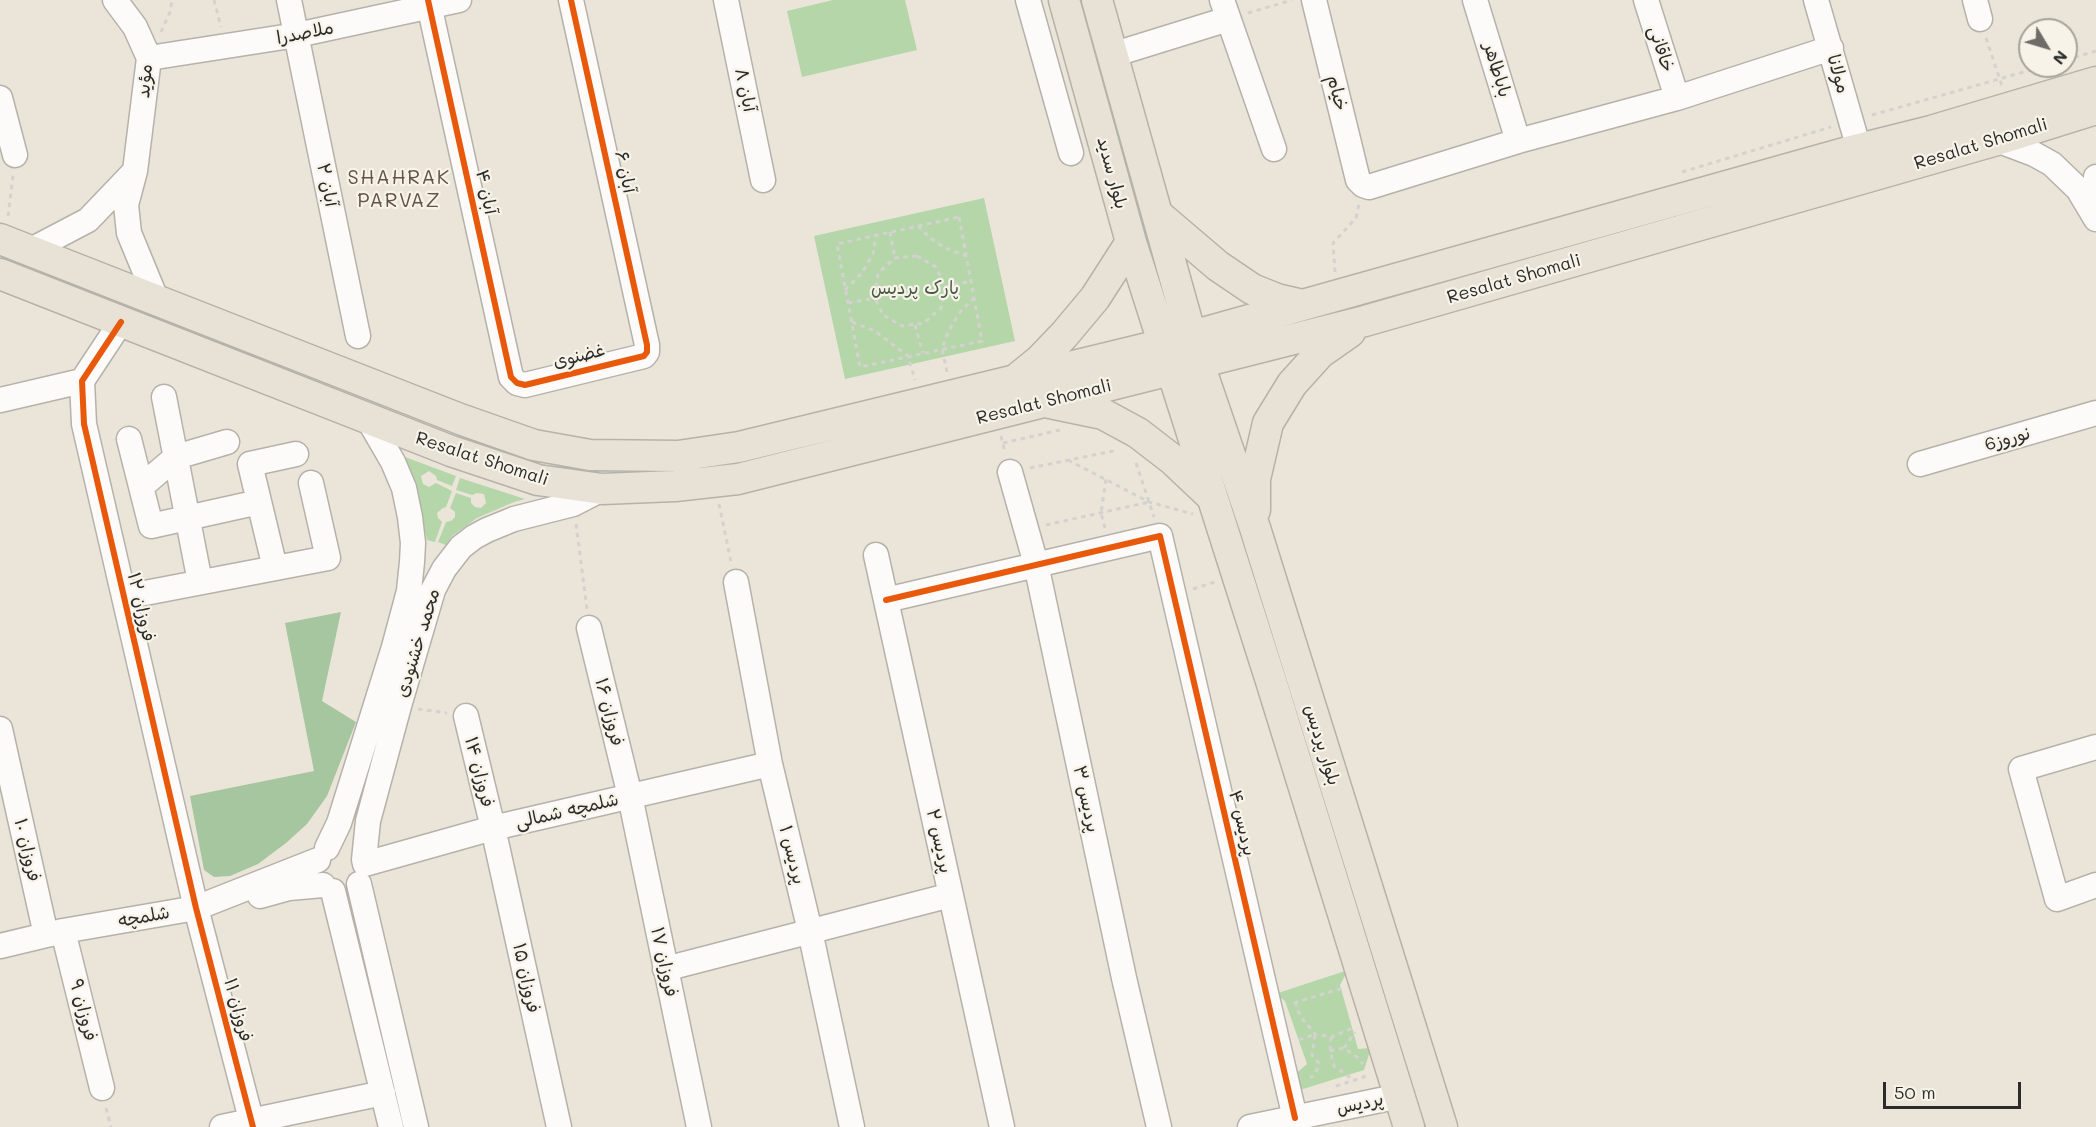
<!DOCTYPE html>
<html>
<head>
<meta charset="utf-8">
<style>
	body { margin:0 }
	#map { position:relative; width:2096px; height:1127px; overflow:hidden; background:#ebe5d9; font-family:Mali,sans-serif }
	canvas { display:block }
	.north { position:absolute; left:2018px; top:18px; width:60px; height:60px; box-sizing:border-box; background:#f7f3e8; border:2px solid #a5a39c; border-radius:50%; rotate:128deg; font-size:16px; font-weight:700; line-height:24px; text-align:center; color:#2b2b2b }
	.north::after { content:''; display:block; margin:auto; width:21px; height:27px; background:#6e6c68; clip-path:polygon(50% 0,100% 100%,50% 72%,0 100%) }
	.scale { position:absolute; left:1883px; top:1082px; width:138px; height:27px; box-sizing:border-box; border:3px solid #2b2b2b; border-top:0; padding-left:8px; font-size:18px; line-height:21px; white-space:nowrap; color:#2b2b2b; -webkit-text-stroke:4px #f7f3e8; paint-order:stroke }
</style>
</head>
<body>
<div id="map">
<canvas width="2096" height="1127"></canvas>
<div class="north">N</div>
<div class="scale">50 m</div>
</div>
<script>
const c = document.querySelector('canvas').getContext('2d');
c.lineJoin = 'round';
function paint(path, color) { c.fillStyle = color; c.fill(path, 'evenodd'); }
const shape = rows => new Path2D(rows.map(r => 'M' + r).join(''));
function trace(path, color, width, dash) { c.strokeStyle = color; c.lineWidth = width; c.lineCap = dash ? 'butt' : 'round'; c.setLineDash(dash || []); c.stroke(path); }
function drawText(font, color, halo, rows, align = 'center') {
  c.font = font + ' Mali,"Playpen Sans Arabic",sans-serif'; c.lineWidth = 4.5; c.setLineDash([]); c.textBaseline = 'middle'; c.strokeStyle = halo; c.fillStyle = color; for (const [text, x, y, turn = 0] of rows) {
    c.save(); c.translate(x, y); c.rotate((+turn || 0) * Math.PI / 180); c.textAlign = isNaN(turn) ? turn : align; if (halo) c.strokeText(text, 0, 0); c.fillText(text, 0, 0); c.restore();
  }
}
paint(shape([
	[833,0,905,0,917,50,802,77,787,11],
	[984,198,1015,341,845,379,814,236],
	[405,457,456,476,452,486,437,480,436,476,429,471,421,476,423,484,429,487,436,483,452,491,446,507,443,508,437,513,438,518,442,522,435,542,427,540,415,485],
	[460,478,525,499,514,502,477,518,452,536,446,545,438,542,446,522,451,521,455,517,455,512,450,508,456,493,471,498,471,503,475,507,481,508,486,503,484,494,477,493,472,495,456,490],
	[1348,970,1340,985,1358,1049,1371,1048,1364,1070,1300,1090,1293,1076,1307,1064,1285,1001,1275,994]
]), '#b4d6a9');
paint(shape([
	[341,612,322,701,356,722,327,796,307,824,286,843,258,864,230,876,214,877,204,870,190,796,314,771,285,623]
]), '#a6c69f');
const minor = shape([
	[115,0,135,27,149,58,135,171,126,205,129,233,157,301],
	[289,0,358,336],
	[428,0,511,377,517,383,525,385,644,356,647,352,647,345,571,0],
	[726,0,763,180],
	[1028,0,1071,153],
	[1222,0,1274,149],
	[1314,0,1358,180,1363,185,1369,187,1518,141,1677,98,1831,48],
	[1475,0,1518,141],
	[1646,0,1677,98],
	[1816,0,1859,149],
	[1975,0,1980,19],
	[1112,55,1228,19],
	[149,58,297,35,459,0],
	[0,98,15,155],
	[1997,140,2034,154,2052,164,2078,189,2096,219],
	[2096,219,2096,177],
	[29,251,88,220,131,175],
	[121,322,82,381,84,424,196,908,253,1127],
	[164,397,200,582],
	[0,400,82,381],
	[129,439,151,526,259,502],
	[1920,464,2096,413],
	[1010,472,1036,564,1124,978,1159,1127],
	[142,486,176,457,227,442],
	[876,555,1002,1127],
	[275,568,250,464,296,454],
	[736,582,770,764,810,931,852,1127],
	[124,597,328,558,311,483],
	[886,600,1160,536,1295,1118],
	[589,628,630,796,699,1127],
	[466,716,493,828,559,1127],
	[0,729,46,935],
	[2096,747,2021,769,2057,899,2096,885],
	[327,848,339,823,394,647,409,591,412,562,413,543,410,517,404,488,393,462,368,419],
	[364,860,368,821,399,706,433,590,444,569,461,547,474,537,487,530,514,519,573,504,602,489],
	[365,864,493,828,770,764],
	[359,884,416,1127],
	[333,891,391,1127],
	[260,896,289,888,323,885],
	[63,931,102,1088],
	[0,946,63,931,196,908,318,860],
	[665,969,951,895],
	[222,1127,383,1093],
	[1250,1127,1400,1096]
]);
const major = shape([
	[1064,0,1131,242,1271,681,1409,1127],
	[1097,0,1199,364,1255,528,1442,1127],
	[1157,214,1218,266,1252,289,1277,299,1303,305],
	[0,239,460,419,534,445,590,455,678,456,739,447,1164,344,1859,149,1931,131,2096,82],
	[0,274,451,451,538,480,602,489,675,486,738,479,1365,321,1997,140,2096,109],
	[1019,377,1040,360,1064,335,1095,298,1131,242],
	[1050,403,1103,414,1138,433,1173,460,1210,495],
	[1255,510,1255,479,1268,423,1292,384,1320,353,1350,332]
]);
trace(minor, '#b5b2aa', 27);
trace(major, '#b5b2aa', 33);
trace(shape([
	[214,0,221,27],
	[1248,13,1292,0],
	[161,32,170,12,172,0],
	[1986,38,2002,86],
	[2066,60,2096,51],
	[1872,115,2045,66],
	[1682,172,1831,127],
	[8,216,13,175],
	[959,217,982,341,860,367,837,244,959,217],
	[918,226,930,238,945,248,966,256],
	[890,232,895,258],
	[917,256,936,267,945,287,941,308,924,323,902,326,883,315,875,298,878,273,895,258,917,256],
	[1335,272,1333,243,1356,218,1359,204],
	[945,287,971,281],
	[845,290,862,273,873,254,876,235],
	[848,303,875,298],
	[852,322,875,331,908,356,915,380],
	[915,325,923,353],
	[947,372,942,349,949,330,961,311,974,298],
	[1001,436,1005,453],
	[1003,443,1060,430],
	[1068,460,1149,502,1193,514],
	[1136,463,1154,517],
	[1030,468,1118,450],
	[719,504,731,562],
	[576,524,587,609],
	[1046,525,1149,502],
	[1105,528,1101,513,1106,479],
	[1193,589,1215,582],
	[418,709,447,713],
	[1295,1002,1300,1016,1315,1034,1331,1037,1355,1027],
	[1294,1003,1343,988],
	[1331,1037,1330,1051,1334,1066,1355,1081],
	[1299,1040,1315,1034,1312,1055,1319,1063,1315,1075,1306,1080],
	[1344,1048,1355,1032],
	[1330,1051,1344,1048,1357,1057,1363,1064],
	[1336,1086,1364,1077,1367,1072],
	[106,1108,111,1127]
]), '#d4d2cf', 3, [4.5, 4.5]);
trace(minor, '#fcfbf9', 24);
trace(major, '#e7e2d5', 30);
trace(shape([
	[428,0,511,377,517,383,525,385,644,356,647,352,647,345,571,0],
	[121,322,82,381,84,424,196,908,253,1127],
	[886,600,1160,536,1295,1118]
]), '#e8590c', 6);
drawText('18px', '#2b2b2b', '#f7f3e8', [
	["ملاصدرا",305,33,-11],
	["خاقانی",1661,49,72],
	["باباطاهر",1497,70,73],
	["مولانا",1838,74,74],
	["مؤید",145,81,-85],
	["آبان ۸",745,90,78],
	["خیام",1337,93,76],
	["Resalat Shomali",1981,144,-17],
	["آبان ۶",625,172,78],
	["بلوار سدید",1112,173,75],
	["آبان ۲",327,185,79],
	["آبان ۴",486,192,78],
	["Resalat Shomali",1514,279,-16],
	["غضنوی",579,356,-14],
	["Resalat Shomali",1044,402,-14],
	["نوروز6",2008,439,-16],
	["Resalat Shomali",482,459,18],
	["فروزان ۱۲",141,607,77],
	["محمد خشنودی",418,643,-73],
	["فروزان ۱۶",609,712,76],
	["بلوار پردیس",1322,745,73],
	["فروزان ۱۴",479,772,76],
	["پردیس ۳",1086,799,78],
	["شلمچه شمالی",567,811,-13],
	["پردیس ۴",1242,823,77],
	["پردیس ۲",939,841,78],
	["فروزان ۱۰",27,850,77],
	["پردیس ۱",792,855,76],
	["شلمچه",144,917,-10],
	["فروزان ۱۷",664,962,78],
	["فروزان ۱۵",526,978,78],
	["فروزان ۹",83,1010,76],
	["فروزان ۱۱",238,1010,75],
	["پردیس",1360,1104,-12]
]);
drawText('18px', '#475a45', '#f7f3e8', [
	["پارک پردیس",915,288]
]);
c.letterSpacing = '1.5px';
drawText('20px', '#645349', '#f7f3e8', [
	["SHAHRAK",399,178],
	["PARVAZ",399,201]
]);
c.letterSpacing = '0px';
</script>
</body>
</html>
